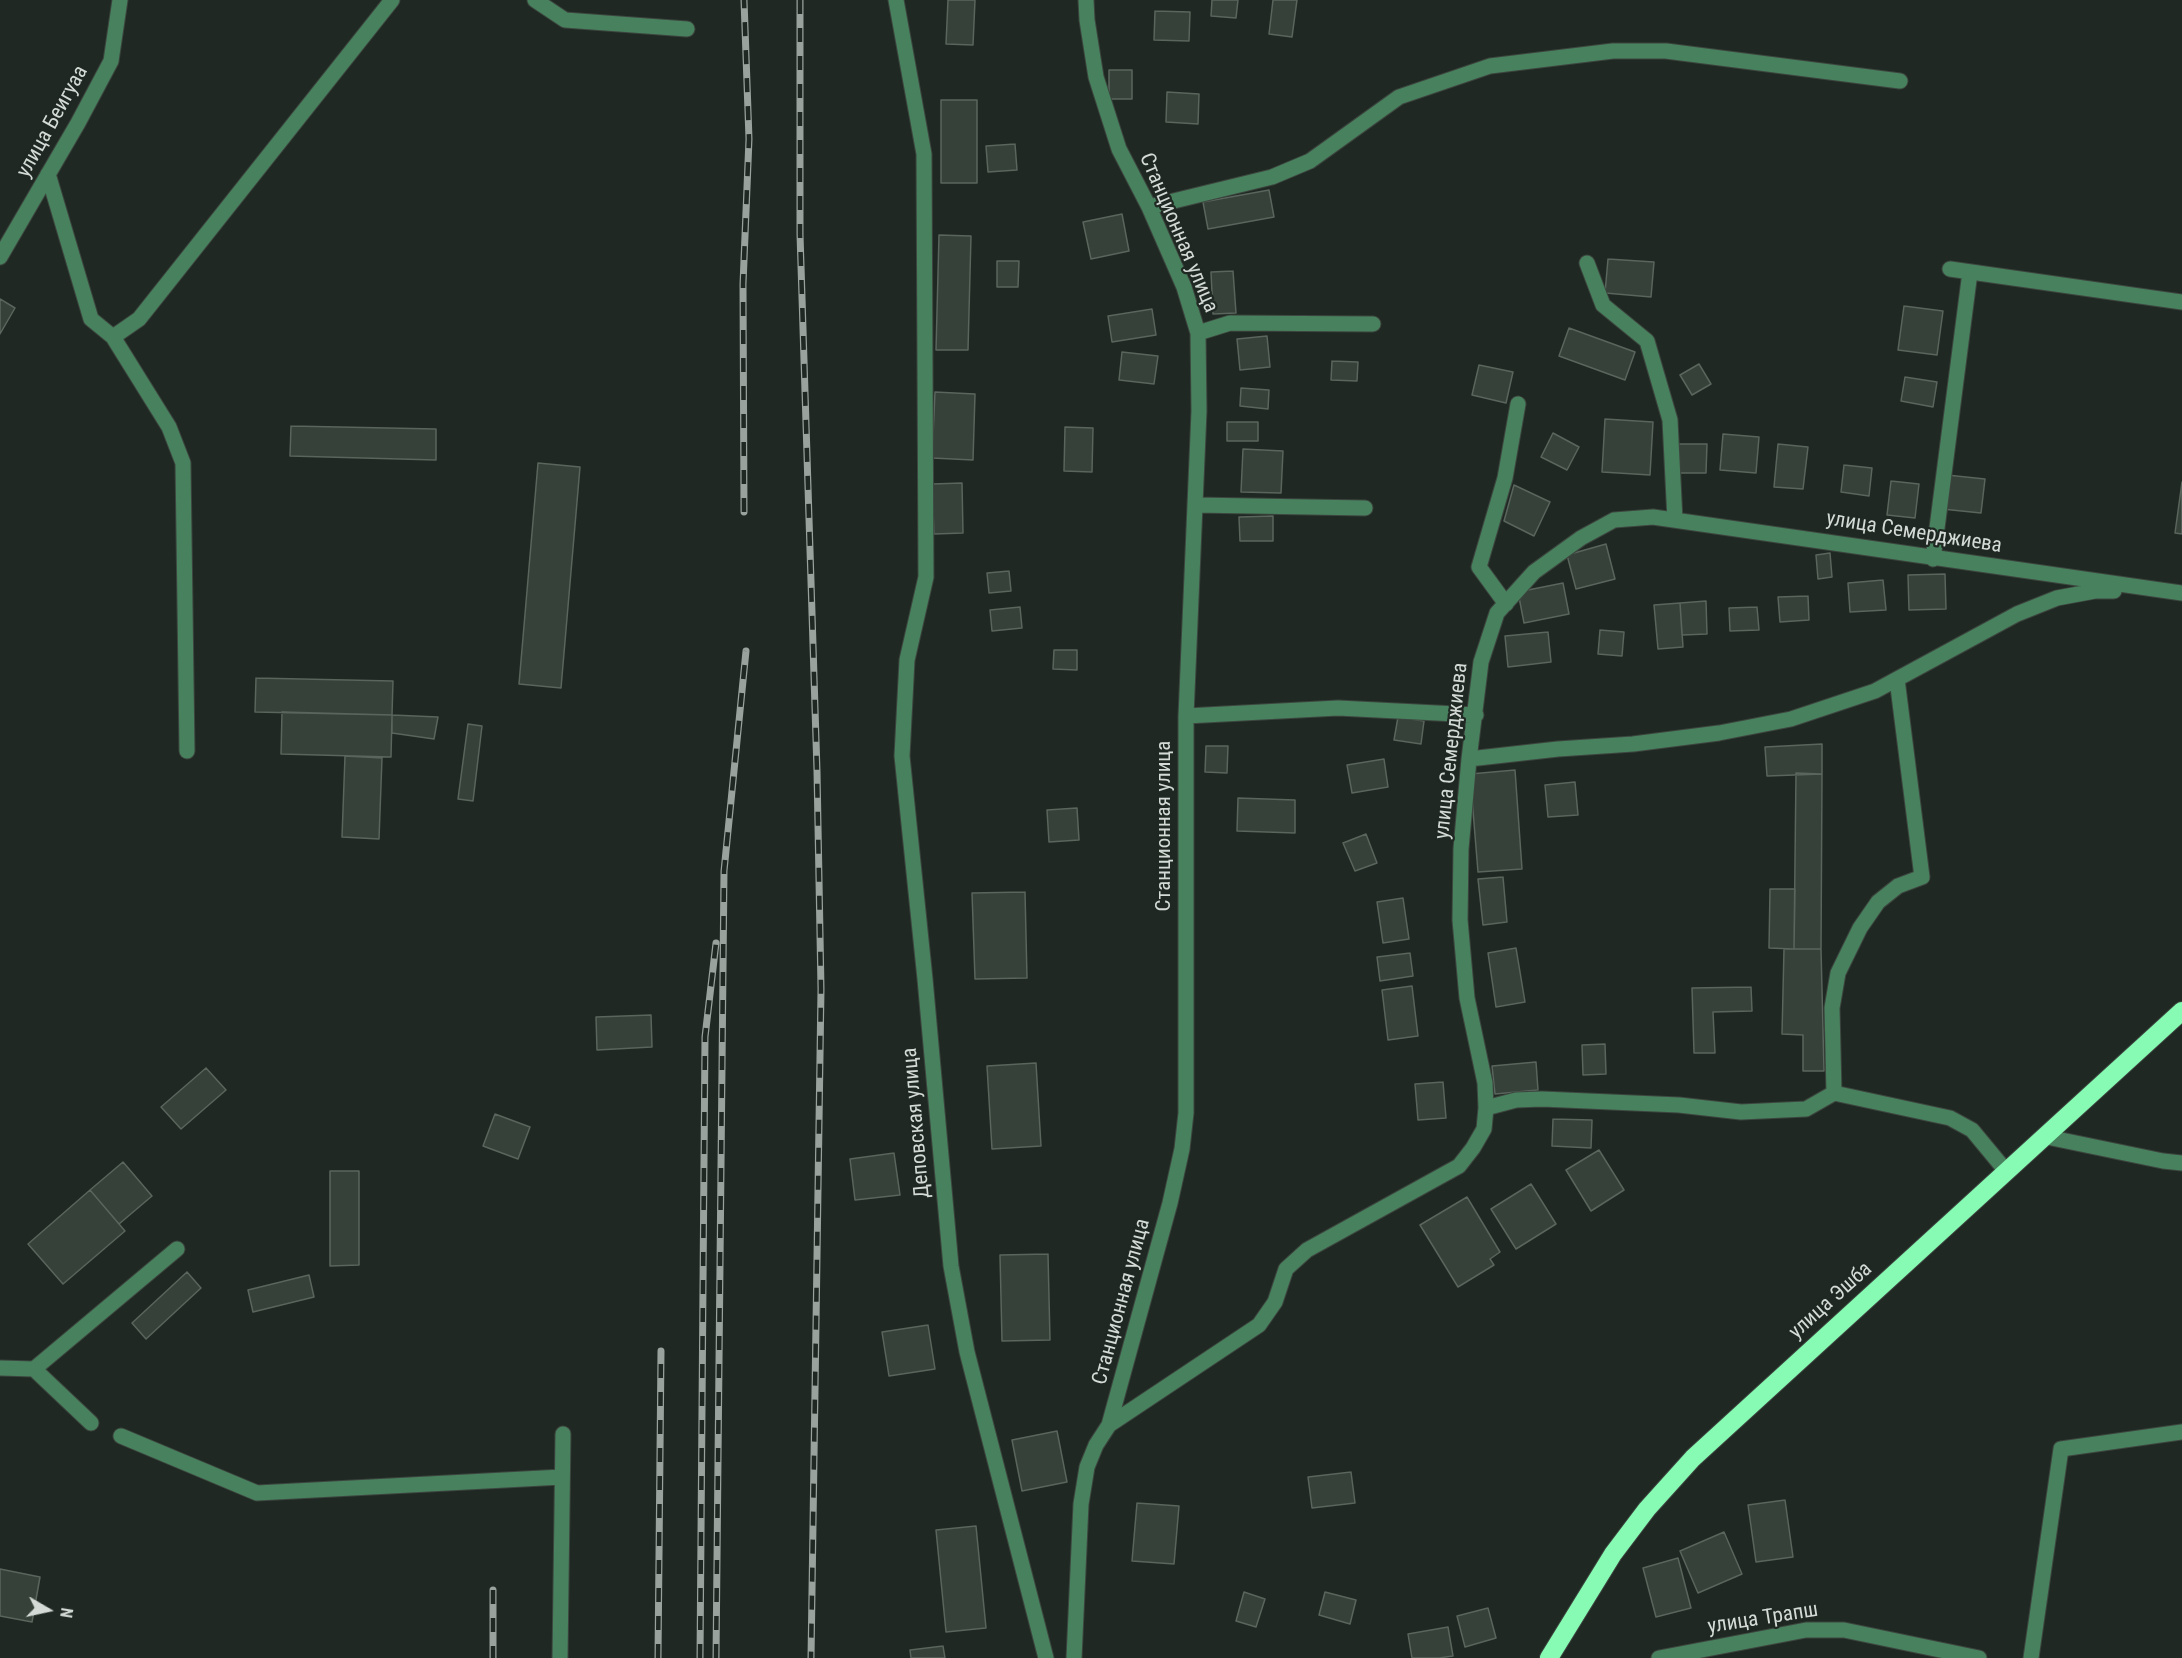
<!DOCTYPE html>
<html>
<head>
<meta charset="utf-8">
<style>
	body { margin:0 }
	#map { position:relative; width:2182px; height:1658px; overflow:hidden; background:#1f2822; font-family:"Roboto Condensed",sans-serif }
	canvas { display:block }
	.north { position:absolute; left:18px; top:1580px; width:60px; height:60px; -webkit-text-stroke:4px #1f2822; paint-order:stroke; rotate:99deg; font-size:16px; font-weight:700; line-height:24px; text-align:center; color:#d4dbd6 }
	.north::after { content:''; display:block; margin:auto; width:21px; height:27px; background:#d4dbd6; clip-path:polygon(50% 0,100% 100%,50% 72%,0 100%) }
</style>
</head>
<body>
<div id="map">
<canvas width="2182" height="1658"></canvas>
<div class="north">N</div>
</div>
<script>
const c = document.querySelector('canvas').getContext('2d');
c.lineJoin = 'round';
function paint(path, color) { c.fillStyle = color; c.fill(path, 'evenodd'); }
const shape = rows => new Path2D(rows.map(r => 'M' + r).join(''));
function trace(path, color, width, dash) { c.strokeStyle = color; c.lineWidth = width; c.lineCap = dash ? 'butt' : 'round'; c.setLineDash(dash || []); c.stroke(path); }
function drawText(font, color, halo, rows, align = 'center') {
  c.font = font + ' "Roboto Condensed",sans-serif'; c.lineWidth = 4.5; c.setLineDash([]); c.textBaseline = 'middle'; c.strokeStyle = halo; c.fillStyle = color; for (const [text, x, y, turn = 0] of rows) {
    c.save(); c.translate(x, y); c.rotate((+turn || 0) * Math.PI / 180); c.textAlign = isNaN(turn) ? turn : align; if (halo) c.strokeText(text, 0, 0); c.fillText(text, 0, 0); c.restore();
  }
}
const building = shape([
	[948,0,975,0,973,45,946,44,948,0],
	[1212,0,1238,0,1236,18,1211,16,1212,0],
	[1273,0,1297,0,1292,37,1269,34,1273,0],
	[1155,11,1190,12,1189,41,1154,40,1155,11],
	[1109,70,1132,70,1132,99,1109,99,1109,70],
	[1167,92,1199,94,1198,124,1166,122,1167,92],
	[941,100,977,100,977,183,941,183,941,100],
	[1015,144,1017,170,988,172,986,146,1015,144],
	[1269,190,1274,217,1208,229,1203,202,1269,190],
	[1122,214,1129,251,1091,259,1083,222,1122,214],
	[939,235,971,236,968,350,936,350,939,235],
	[1608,259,1654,262,1651,297,1605,293,1608,259],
	[997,261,1019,261,1018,287,997,287,997,261],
	[1233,271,1236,313,1213,314,1211,272,1233,271],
	[0,299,15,308,0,334,0,299],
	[1904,306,1943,311,1937,355,1898,350,1904,306],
	[1152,309,1156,335,1112,342,1108,316,1152,309],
	[1569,328,1635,352,1625,380,1559,356,1569,328],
	[1267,336,1270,367,1240,370,1237,339,1267,336],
	[1122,352,1158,356,1154,384,1119,380,1122,352],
	[1332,361,1358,362,1357,381,1331,380,1332,361],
	[1699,364,1711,384,1692,395,1680,375,1699,364],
	[1479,365,1513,372,1506,403,1472,395,1479,365],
	[1905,377,1937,382,1933,407,1901,401,1905,377],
	[1241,388,1269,390,1268,409,1240,406,1241,388],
	[935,392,975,394,973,460,932,458,935,392],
	[1605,419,1653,422,1650,475,1602,472,1605,419],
	[1227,422,1258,422,1258,441,1227,441,1227,422],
	[291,426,436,429,436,460,290,456,291,426],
	[1065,427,1093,428,1092,472,1064,471,1065,427],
	[1553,433,1579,447,1567,470,1541,457,1553,433],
	[1723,434,1759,437,1756,473,1720,470,1723,434],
	[1674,444,1707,444,1706,473,1674,473,1674,444],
	[1778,444,1808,447,1803,489,1774,487,1778,444],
	[1243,449,1283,451,1281,493,1241,492,1243,449],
	[538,463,580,467,561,688,519,684,538,463],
	[1844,465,1872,468,1869,496,1841,492,1844,465],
	[1947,475,1985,479,1981,513,1942,509,1947,475],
	[1891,481,1919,484,1915,518,1887,515,1891,481],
	[2182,482,2182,534,2175,533,2182,482],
	[962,483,963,533,934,534,932,484,962,483],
	[1514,485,1550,502,1534,536,1504,521,1514,485],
	[1273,516,1273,541,1240,541,1239,517,1273,516],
	[1606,544,1615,579,1576,589,1567,555,1606,544],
	[1830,553,1832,577,1818,579,1816,555,1830,553],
	[1009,571,1011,591,989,593,987,573,1009,571],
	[1945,574,1946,609,1909,610,1908,575,1945,574],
	[1883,580,1886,610,1850,612,1848,583,1883,580],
	[1563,583,1569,614,1524,623,1518,592,1563,583],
	[1808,596,1809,620,1780,622,1778,597,1808,596],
	[1706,601,1707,634,1682,635,1680,603,1706,601],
	[1680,603,1683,647,1658,649,1654,605,1680,603],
	[1020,607,1022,628,992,631,990,610,1020,607],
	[1757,607,1759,630,1730,631,1729,608,1757,607],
	[1600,630,1624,632,1622,656,1598,654,1600,630],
	[1548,632,1551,662,1508,667,1505,636,1548,632],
	[1054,650,1077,650,1077,670,1053,669,1054,650],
	[256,678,393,681,392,715,255,712,256,678],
	[282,712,392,715,391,757,281,754,282,712],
	[392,715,438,717,434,739,392,733,392,715],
	[1398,717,1424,721,1421,744,1394,740,1398,717],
	[468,724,482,726,473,801,458,799,468,724],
	[1822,744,1822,774,1767,776,1765,747,1822,744],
	[1206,746,1228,746,1227,773,1205,772,1206,746],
	[345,756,382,758,379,839,342,837,345,756],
	[1384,759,1388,787,1352,793,1347,765,1384,759],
	[1515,770,1522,869,1478,872,1470,774,1515,770],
	[1796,773,1822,774,1821,949,1794,949,1796,773],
	[1575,782,1578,815,1548,817,1545,785,1575,782],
	[1238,798,1295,800,1295,833,1237,831,1238,798],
	[1077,808,1079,840,1049,842,1047,810,1077,808],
	[1366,834,1377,863,1355,871,1343,843,1366,834],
	[1503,877,1507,922,1483,925,1478,879,1503,877],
	[1770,889,1795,889,1794,949,1769,948,1770,889],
	[1025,892,1027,978,975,979,972,893,1025,892],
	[1403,898,1409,939,1383,943,1377,902,1403,898],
	[1516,948,1525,1002,1496,1007,1488,953,1516,948],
	[1784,949,1821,949,1824,1071,1803,1071,1803,1035,1782,1034,1784,949],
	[1410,953,1413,976,1380,981,1377,957,1410,953],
	[1412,986,1418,1036,1388,1040,1382,990,1412,986],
	[1751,987,1752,1011,1713,1012,1715,1053,1694,1053,1692,988,1751,987],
	[651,1015,652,1047,597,1050,596,1017,651,1015],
	[1605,1044,1606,1074,1583,1075,1582,1045,1605,1044],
	[1536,1062,1538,1090,1495,1094,1492,1066,1536,1062],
	[1036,1063,1041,1146,992,1149,987,1066,1036,1063],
	[206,1068,226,1090,181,1129,161,1107,206,1068],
	[1443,1082,1446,1118,1418,1120,1415,1084,1443,1082],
	[495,1114,530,1127,518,1159,483,1146,495,1114],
	[1553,1119,1592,1120,1591,1148,1552,1146,1553,1119],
	[1599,1150,1624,1190,1591,1211,1566,1170,1599,1150],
	[894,1153,900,1195,855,1200,850,1159,894,1153],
	[123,1162,152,1196,119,1224,90,1190,123,1162],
	[330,1171,359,1171,359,1265,330,1266,330,1171],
	[1531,1184,1556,1224,1516,1249,1491,1209,1531,1184],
	[90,1190,125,1231,63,1284,28,1244,90,1190],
	[1467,1197,1500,1252,1490,1259,1494,1265,1458,1287,1420,1225,1467,1197],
	[1048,1254,1050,1340,1002,1341,1000,1255,1048,1254],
	[187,1272,201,1288,146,1339,132,1323,187,1272],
	[309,1275,314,1297,253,1312,248,1290,309,1275],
	[928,1325,935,1369,889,1376,882,1332,928,1325],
	[1057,1431,1067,1482,1022,1491,1012,1440,1057,1431],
	[1351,1472,1355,1503,1312,1508,1308,1477,1351,1472],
	[1785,1500,1793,1557,1756,1562,1748,1505,1785,1500],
	[1137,1503,1179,1506,1174,1564,1132,1561,1137,1503],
	[976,1526,986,1628,946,1632,936,1530,976,1526],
	[1724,1532,1742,1574,1698,1593,1680,1551,1724,1532],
	[1678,1558,1691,1608,1656,1617,1643,1568,1678,1558],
	[0,1569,40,1577,32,1622,0,1616,0,1569],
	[1244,1592,1265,1599,1256,1627,1236,1621,1244,1592],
	[1325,1592,1356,1600,1350,1624,1319,1615,1325,1592],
	[1488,1608,1496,1638,1465,1647,1457,1616,1488,1608],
	[1448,1627,1453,1656,1439,1658,1412,1658,1408,1634,1448,1627],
	[943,1646,945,1658,911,1658,910,1650,943,1646]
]);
paint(building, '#364139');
trace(building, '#5a655d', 1.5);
const minor = shape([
	[535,0,565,20,687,29],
	[896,0,924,154,926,577,907,660,902,756,925,979,951,1266,967,1352,1046,1658],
	[48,174,91,319,113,337,139,319,392,0],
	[1149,207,1272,177,1310,161,1399,97,1490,66,1613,51,1666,51,1900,81],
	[0,257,78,123,111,61,120,0],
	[1587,263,1603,305,1647,341,1670,420,1675,520],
	[1950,269,2182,302],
	[1198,333,1230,323,1373,324],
	[113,337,169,427,183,463,187,751],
	[1196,505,1365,508],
	[1933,559,1970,272],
	[1506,604,1479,567,1505,478,1518,404],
	[1186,716,1338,708,1476,715],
	[1469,759,1558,749,1633,744,1719,733,1791,719,1875,691,2017,614,2057,598,2095,591,2114,591],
	[1834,1093,1832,1008,1838,973,1860,928,1878,902,1898,886,1922,877,1897,679],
	[1486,1108,1516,1100,1542,1099,1679,1105,1741,1112,1806,1109,1834,1093,1950,1118,1972,1130,2006,1171],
	[2047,1137,2163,1161,2182,1163],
	[0,1368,34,1369,91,1423],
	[34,1369,177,1249],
	[1109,1425,1259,1325,1275,1302,1286,1269,1307,1250,1459,1166,1473,1148,1484,1129,1486,1108,1485,1083,1467,998,1460,920,1461,849,1469,759,1481,662,1497,613,1534,572,1581,538,1614,520,1653,517,2182,593],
	[121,1436,257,1493,562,1477],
	[560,1658,563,1434],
	[1074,1658,1081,1504,1087,1467,1096,1445,1109,1425,1170,1203,1182,1149,1186,1113,1186,716,1199,411,1198,333,1184,287,1149,207,1119,149,1096,77,1087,20,1086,0],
	[1659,1658,1806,1630,1844,1630,1979,1658],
	[2031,1658,2061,1449,2182,1432]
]);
const highway = shape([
	[1549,1658,1613,1554,1647,1509,1693,1458,2182,1011]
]);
trace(minor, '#3c453f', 17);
trace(highway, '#3c453f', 20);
trace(minor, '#48815d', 15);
trace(highway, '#87fbb4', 18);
const rail = shape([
	[800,0,800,234,817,771,821,989,811,1658],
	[744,512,743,284,749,139,744,0],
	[493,1590,493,1658],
	[658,1658,661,1351],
	[700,1658,705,1037,716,943],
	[716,1658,724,871,746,651]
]);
trace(rail, '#9aa29d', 7);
trace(rail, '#1f2822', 4.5, [14]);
drawText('21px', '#d4dbd6', '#1f2822', [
	["улица Беигуаа",53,122,-61],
	["Станционная улица",1178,233,67],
	["улица Семерджиева",1914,533,9],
	["улица Семерджиева",1452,751,-84],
	["Станционная улица",1165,826,-90],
	["Деповская улица",917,1123,-95],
	["улица Эшба",1831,1301,-42],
	["Станционная улица",1122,1302,-75],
	["улица Трапш",1763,1619,-9]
]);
</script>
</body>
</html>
